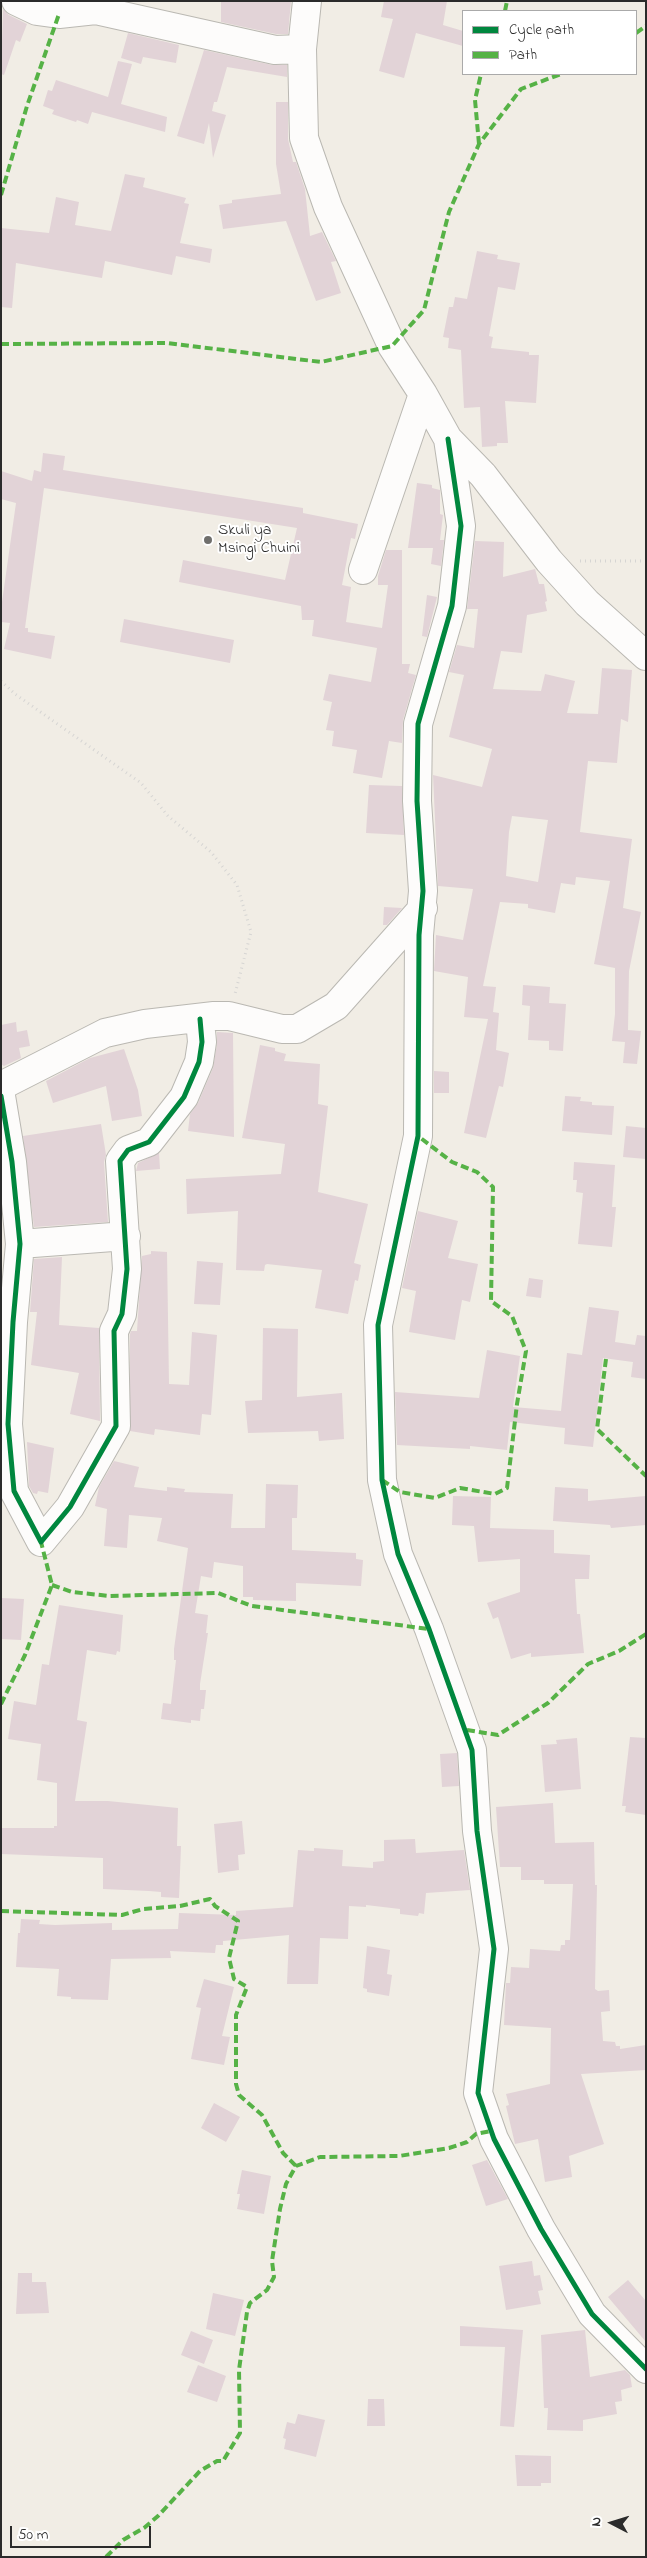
<!DOCTYPE html>
<html>
<head>
<meta charset="utf-8">
<style>
	body { margin:0 }
	#map { position:relative; width:647px; height:2558px; overflow:hidden; background:#f1ede5; font-family:"Indie Flower",sans-serif }
	canvas { display:block }
	.frame { position:absolute; inset:0; border:2px solid #2b2b2b; pointer-events:none }
	.legend { position:absolute; left:462px; top:10px; width:175px; height:65px; box-sizing:border-box; background:#fff; border:1px solid #aaa; margin:0; padding:6px 9px; list-style:none; font-size:15px; color:#2b2b2b }
	.legend li { display:flex; align-items:center; gap:10px; height:25px }
	.legend b { width:25px; border:1px solid #aaa }
	.north { position:absolute; left:587px; top:2498px; width:50px; height:50px; -webkit-text-stroke:4px #fff; paint-order:stroke; rotate:275deg; font-size:14px; font-weight:700; line-height:20px; text-align:center; color:#2b2b2b }
	.north::after { content:''; display:block; margin:auto; width:18px; height:22px; background:#2b2b2b; clip-path:polygon(50% 0,100% 100%,50% 72%,0 100%) }
	.scale { position:absolute; left:10px; top:2526px; width:141px; height:22px; box-sizing:border-box; border:2px solid #2b2b2b; border-top:0; padding-left:6px; font-size:15px; line-height:18px; white-space:nowrap; color:#2b2b2b; -webkit-text-stroke:4px #fff; paint-order:stroke }
</style>
</head>
<body>
<div id="map">
<canvas width="647" height="2558"></canvas>
<div class="frame"></div>
<ul class="legend">
<li><b style="height:6px;background:#00873e"></b>Cycle path</li>
<li><b style="height:6px;background:#56b246"></b>Path</li>
</ul>
<div class="north">N</div>
<div class="scale">50 m</div>
</div>
<script>
const c = document.querySelector('canvas').getContext('2d');
c.lineJoin = 'round';
function paint(path, color) { c.fillStyle = color; c.fill(path, 'evenodd'); }
const shape = rows => new Path2D(rows.map(r => 'M' + r).join(''));
function trace(path, color, width, dash) { c.strokeStyle = color; c.lineWidth = width; c.lineCap = dash ? 'butt' : 'round'; c.setLineDash(dash || []); c.stroke(path); }
function drawText(font, color, halo, rows, align = 'center') {
  c.font = font + ' "Indie Flower",sans-serif'; c.lineWidth = 4; c.setLineDash([]); c.textBaseline = 'middle'; c.strokeStyle = halo; c.fillStyle = color; for (const [text, x, y, turn = 0] of rows) {
    c.save(); c.translate(x, y); c.rotate((+turn || 0) * Math.PI / 180); c.textAlign = isNaN(turn) ? turn : align; if (halo) c.strokeText(text, 0, 0); c.fillText(text, 0, 0); c.restore();
  }
}
paint(shape([
	[221,1,291,1,288,34,276,34,221,22],
	[384,1,447,1,443,25,463,31,463,46,416,33,404,78,379,71,393,19,381,17],
	[3,9,9,15,27,24,20,42,16,40,4,75,1,74],
	[128,33,179,45,176,63,143,57,141,64,121,58],
	[204,50,272,65,287,65,287,77,227,67,217,102,214,102,212,111,226,115,213,158,209,123,204,144,177,136],
	[118,61,132,64,121,104,167,117,165,132,92,112,88,124,77,120,76,122,52,114,54,110,43,106,48,90,52,91,56,80,108,97],
	[276,102,288,102,288,139,293,162,296,162,305,189,310,236,322,232,336,261,331,262,341,293,316,301,286,221,223,229,219,205,232,203,232,200,281,194,276,164],
	[125,174,145,178,143,187,186,198,184,203,189,204,180,243,212,249,210,263,176,256,172,275,105,261,102,278,16,263,12,308,1,307,1,228,49,233,56,197,79,202,75,225,111,231],
	[477,251,498,255,497,259,520,263,515,290,498,287,489,336,493,337,491,348,529,352,529,355,539,355,536,403,505,401,508,443,497,443,497,446,482,447,480,407,464,408,461,350,448,348,449,338,443,337,449,307,453,307,455,297,467,299],
	[43,453,65,456,63,470,303,508,303,513,358,524,355,539,351,538,342,585,351,587,346,622,382,628,388,585,378,585,378,576,386,550,402,550,402,664,410,664,408,673,416,675,403,720,402,743,389,741,382,778,353,773,357,750,332,746,334,731,326,730,332,702,323,700,329,674,371,682,377,648,312,636,314,620,302,620,301,606,179,582,183,560,285,580,297,528,44,488,25,628,28,628,28,632,55,636,51,659,4,649,10,623,1,622,1,609,16,503,1,499,1,471,32,481,34,470,41,472],
	[417,483,432,485,432,488,440,490,440,514,443,515,440,540,444,540,441,566,431,564,433,548,408,548],
	[475,541,504,542,503,577,535,569,539,584,544,584,547,601,545,602,547,611,527,615,522,653,501,651,493,689,541,691,545,674,575,681,567,713,598,714,602,668,632,670,628,722,621,719,617,763,588,761,580,832,632,839,623,908,641,912,629,971,628,1030,641,1031,637,1064,623,1063,625,1042,612,1041,615,1014,615,968,594,964,610,881,576,877,575,885,561,883,555,913,528,908,528,904,500,902,483,986,496,987,493,1012,499,1013,496,1050,509,1053,503,1087,499,1086,486,1138,464,1133,488,1019,464,1017,468,977,434,971,436,935,463,940,473,889,438,886,433,775,482,787,492,749,449,737,464,675,449,672,457,645,474,648,478,609,467,609],
	[512,816,548,820,538,882,506,876,509,832],
	[427,595,437,597,427,637,422,636],
	[124,619,234,640,230,663,120,642],
	[369,785,402,786,404,835,366,833],
	[384,907,402,908,387,925,383,925],
	[523,985,550,987,549,1003,566,1004,563,1051,549,1050,549,1041,528,1040,530,1006,522,1005],
	[16,1022,17,1032,27,1030,30,1046,19,1048,21,1058,4,1066,1,1064,1,1025],
	[217,1032,233,1033,234,1137,188,1131,190,1114,198,1103,213,1068,217,1044],
	[260,1045,275,1048,275,1051,286,1054,284,1061,320,1064,318,1104,328,1106,318,1192,368,1204,354,1263,361,1265,358,1281,355,1280,348,1314,315,1308,322,1270,267,1264,265,1265,264,1271,236,1270,238,1211,187,1214,186,1179,281,1174,285,1144,242,1138],
	[124,1049,138,1090,142,1116,112,1121,106,1086,53,1103,46,1081,90,1058],
	[434,1071,449,1072,449,1093,434,1093],
	[565,1096,581,1097,580,1101,592,1102,592,1105,614,1106,612,1135,562,1131],
	[101,1124,106,1155,104,1162,108,1222,34,1227,23,1136],
	[626,1126,646,1128,646,1159,623,1157],
	[159,1153,160,1169,136,1171,138,1163],
	[574,1162,615,1165,612,1207,616,1207,612,1247,578,1244,583,1193,576,1192,577,1180,573,1180],
	[418,1211,458,1221,448,1258,478,1264,470,1302,462,1300,455,1340,409,1332,416,1291,402,1288],
	[151,1251,167,1252,169,1384,189,1385,192,1332,217,1335,211,1415,202,1414,200,1435,155,1429,154,1435,130,1431,130,1334,131,1331,137,1331,142,1256,151,1254],
	[62,1257,59,1325,99,1328,100,1421,70,1414,79,1373,31,1365,37,1312,30,1312,34,1259],
	[197,1261,223,1263,220,1305,194,1304],
	[529,1278,543,1280,541,1298,526,1296],
	[589,1307,619,1311,615,1342,635,1345,637,1335,646,1336,646,1379,631,1377,633,1362,603,1358,593,1447,564,1444,565,1428,510,1422,507,1450,470,1446,470,1449,397,1445,395,1392,479,1398,487,1350,520,1356,513,1407,561,1411,567,1353,582,1355],
	[263,1328,298,1329,297,1397,342,1393,344,1439,319,1441,318,1431,248,1433,245,1401,262,1400],
	[27,1442,54,1448,48,1493,38,1491,37,1494,33,1493,29,1486],
	[114,1461,139,1467,134,1487,167,1491,167,1487,185,1489,184,1492,233,1494,231,1528,265,1528,266,1484,298,1485,297,1518,292,1518,292,1550,356,1553,356,1559,363,1560,361,1586,296,1583,296,1601,253,1600,253,1597,243,1597,243,1566,214,1562,212,1578,201,1576,195,1613,208,1615,206,1633,208,1633,200,1684,200,1690,206,1690,204,1709,201,1709,200,1721,191,1720,191,1723,161,1719,163,1703,171,1704,176,1660,174,1660,174,1649,188,1548,157,1541,162,1518,129,1515,127,1548,104,1546,107,1509,95,1506,99,1487],
	[555,1487,588,1489,588,1501,646,1496,646,1525,611,1528,610,1525,553,1521],
	[453,1496,491,1497,490,1528,554,1530,554,1553,590,1555,589,1579,575,1579,577,1614,580,1614,584,1653,531,1657,531,1653,511,1659,498,1617,493,1619,487,1603,520,1592,520,1559,478,1562,474,1526,452,1525],
	[1,1598,24,1599,21,1640,1,1639],
	[59,1605,123,1615,120,1652,117,1651,116,1655,87,1650,77,1720,87,1722,75,1801,108,1801,178,1808,177,1846,181,1846,179,1898,161,1897,161,1892,149,1891,103,1889,103,1858,1,1854,1,1828,54,1828,54,1826,57,1826,57,1783,37,1780,41,1744,8,1739,14,1701,36,1705,42,1664,49,1665],
	[630,1737,646,1738,646,1815,625,1812,626,1806,622,1806],
	[577,1738,581,1789,545,1792,541,1745,557,1744,556,1740],
	[457,1753,459,1786,442,1787,440,1754],
	[553,1803,555,1843,594,1842,595,1885,597,1885,595,1989,598,1991,609,1990,610,2011,601,2012,603,2041,615,2042,616,2046,620,2046,620,2049,646,2045,646,2070,581,2074,604,2144,569,2156,572,2177,545,2182,538,2139,515,2144,506,2106,509,2105,506,2094,550,2084,551,2028,504,2025,506,1983,510,1983,511,1967,529,1968,530,1949,560,1951,561,1945,565,1945,565,1940,570,1940,573,1884,544,1884,544,1880,521,1880,521,1867,500,1867,496,1807],
	[242,1821,245,1854,238,1855,239,1870,218,1873,214,1824],
	[415,1839,416,1853,464,1850,470,1890,426,1893,424,1914,419,1913,418,1916,400,1914,400,1909,366,1905,366,1907,349,1906,348,1939,320,1938,318,1984,287,1984,289,1935,223,1941,223,1945,216,1945,215,1953,170,1951,171,1958,111,1959,108,2000,71,1999,71,1997,57,1996,59,1969,16,1967,18,1933,20,1933,21,1919,40,1920,39,1924,55,1925,112,1923,112,1930,178,1929,179,1913,236,1915,236,1911,293,1907,298,1850,314,1851,314,1848,343,1850,342,1866,373,1868,373,1862,384,1861,384,1840],
	[367,1946,390,1950,387,1974,392,1975,389,1996,367,1992,367,1989,363,1988],
	[204,1979,234,1987,222,2036,230,2037,224,2065,191,2059,201,2008,196,2007],
	[214,2103,240,2117,226,2142,201,2128],
	[487,2160,508,2199,486,2206,472,2165],
	[242,2170,271,2176,264,2214,237,2209,240,2194,237,2194],
	[532,2261,534,2276,540,2275,543,2290,538,2291,541,2304,506,2310,499,2266],
	[18,2273,32,2273,32,2282,46,2282,49,2313,16,2314],
	[628,2280,646,2301,646,2342,608,2297],
	[213,2293,244,2300,235,2336,206,2329],
	[460,2326,523,2330,514,2427,500,2426,505,2347,460,2346],
	[585,2330,590,2377,625,2370,630,2375,632,2387,621,2390,622,2401,615,2402,617,2414,583,2420,583,2431,547,2430,548,2408,544,2408,541,2335],
	[191,2331,213,2340,204,2364,181,2355],
	[198,2365,226,2376,217,2402,187,2392],
	[368,2399,384,2399,385,2426,367,2426],
	[298,2414,325,2420,316,2457,284,2449,286,2439,283,2438,287,2422,295,2424],
	[515,2455,551,2456,551,2483,541,2483,541,2486,517,2486]
]), '#e2d3d7');
const minor = shape([
	[16,1,37,11,59,14,96,10,275,50,302,49],
	[307,1,302,49,304,138,328,207,392,346,423,394,448,439,483,475,549,561,587,603,646,656],
	[448,439,461,526,452,606,418,724,417,801,423,891,419,935,418,1136,378,1325,382,1480,398,1554,429,1629,472,1750,477,1831,494,1949,478,2093,494,2139,541,2229,592,2314,646,2369],
	[363,570,423,394],
	[1,1086,105,1033,145,1024,214,1016,229,1016,282,1029,297,1029,336,1006,423,908],
	[1,1096,12,1162,20,1244,13,1322,8,1424,14,1491,41,1542,70,1507,116,1426,114,1331,122,1314,127,1269,120,1161,128,1150,149,1142,184,1097,199,1062,202,1042,200,1019],
	[20,1244,126,1236]
]);
trace(minor, '#bab8b2', 30);
trace(shape([
	[580,561,646,561],
	[1,681,15,694,141,783,168,816,211,852,237,885,251,932,235,994]
]), '#d6d5d3', 3, [1, 4]);
trace(minor, '#fdfcfb', 28);
trace(shape([
	[505,11,507,1],
	[636,33,646,26],
	[479,144,475,100,481,74],
	[1,195,27,106,59,14],
	[1,344,167,343,321,362,392,346,424,310,449,212,479,144,521,89,561,74],
	[606,1359,597,1429,646,1476],
	[382,1480,400,1492,435,1498,460,1488,495,1494,507,1488,517,1404,526,1351,512,1316,491,1301,493,1187,477,1172,452,1162,418,1136],
	[52,1585,72,1592,110,1596,218,1593,252,1606,429,1629],
	[1,1704,25,1655,52,1585,41,1542],
	[467,1730,498,1735,548,1703,588,1664,619,1651,646,1634],
	[1,1911,122,1915,143,1909,180,1906,210,1899,215,1906,238,1921,229,1958,234,1979,247,1987,236,2015,236,2084,239,2095,262,2115,283,2153,296,2166],
	[106,2557,123,2540,144,2528,158,2516,200,2471,217,2461,223,2461,240,2433,239,2370,247,2312,250,2303,267,2290,274,2277,272,2261,280,2209,286,2184,296,2166,320,2157,399,2156,449,2148,467,2142,476,2134,491,2131]
]), '#56b246', 4, [8, 4]);
trace(shape([
	[448,439,461,526,452,606,418,724,417,801,423,891,419,935,418,1136,378,1325,382,1480,398,1554,429,1629,472,1750,477,1831,494,1949,478,2093,494,2139,541,2229,592,2314,646,2369],
	[1,1096,12,1162,20,1244,13,1322,8,1424,14,1491,41,1542,70,1507,116,1426,114,1331,122,1314,127,1269,120,1161,128,1150,149,1142,184,1097,199,1062,202,1042,200,1019]
]), '#00873e', 5);
for (const [x, y, r, color] of [
	[208,540,5,"#706f6c"]
]) { const dot = new Path2D(); dot.arc(x, y, r, 0, 2 * Math.PI); c.fillStyle = color; c.fill(dot); trace(dot, '#fff', 2); }
drawText('16px', '#2b2b2b', '#fff', [
	["Skuli ya",218,531],
	["Msingi Chuini",218,549]
], 'left');
</script>
</body>
</html>
